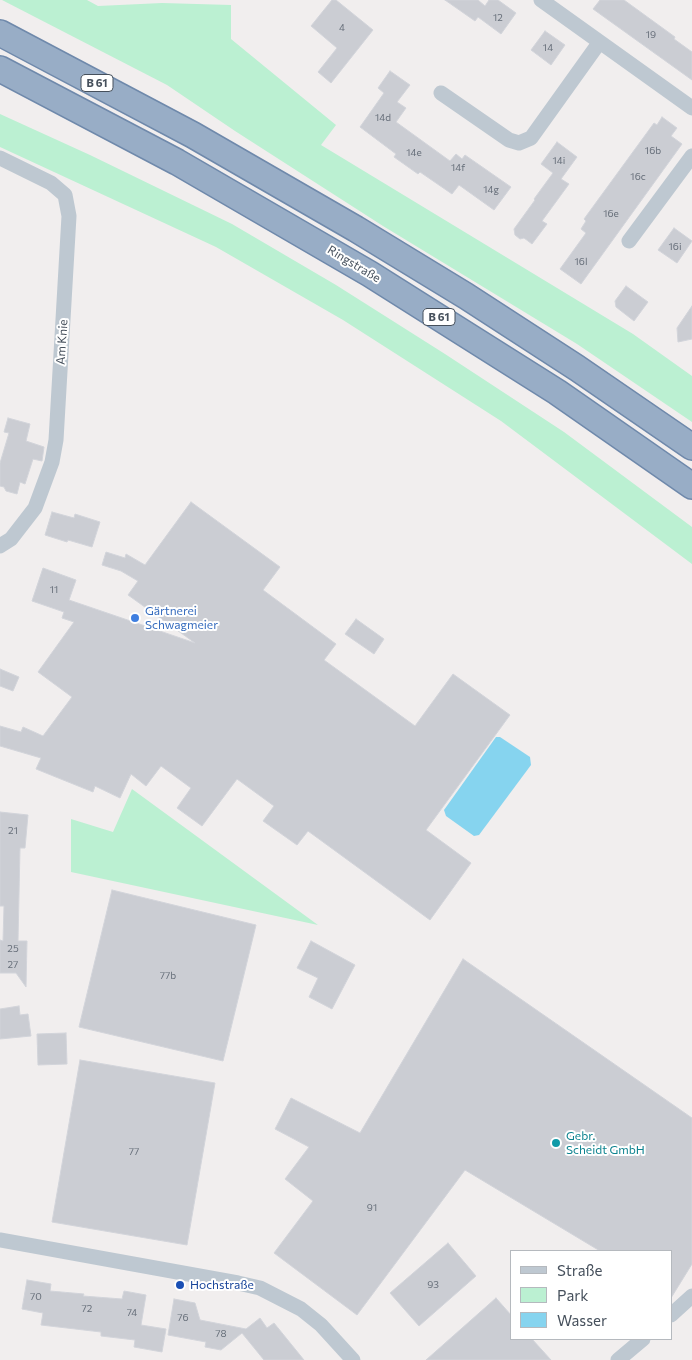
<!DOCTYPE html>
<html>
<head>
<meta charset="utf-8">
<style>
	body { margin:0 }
	#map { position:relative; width:692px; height:1360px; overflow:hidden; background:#f1eeee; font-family:Commissioner,sans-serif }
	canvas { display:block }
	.legend { position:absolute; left:510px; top:1250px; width:162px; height:90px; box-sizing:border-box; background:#fff; border:1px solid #b5b9be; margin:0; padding:6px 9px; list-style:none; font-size:15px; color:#46505c }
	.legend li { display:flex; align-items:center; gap:10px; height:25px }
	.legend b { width:25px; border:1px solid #b5b9be }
</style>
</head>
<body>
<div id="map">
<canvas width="692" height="1360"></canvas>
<ul class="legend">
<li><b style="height:6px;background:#bec8d1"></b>Straße</li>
<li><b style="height:14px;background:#bbf0d2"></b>Park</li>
<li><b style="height:14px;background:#86d4ef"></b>Wasser</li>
</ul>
</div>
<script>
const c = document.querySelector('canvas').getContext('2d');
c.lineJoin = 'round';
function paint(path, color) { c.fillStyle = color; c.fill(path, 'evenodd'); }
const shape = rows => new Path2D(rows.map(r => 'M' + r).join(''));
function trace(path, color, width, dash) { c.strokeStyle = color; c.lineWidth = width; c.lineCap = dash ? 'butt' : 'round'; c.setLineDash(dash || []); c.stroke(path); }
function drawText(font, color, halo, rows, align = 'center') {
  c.font = font + ' Commissioner,sans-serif'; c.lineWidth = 4; c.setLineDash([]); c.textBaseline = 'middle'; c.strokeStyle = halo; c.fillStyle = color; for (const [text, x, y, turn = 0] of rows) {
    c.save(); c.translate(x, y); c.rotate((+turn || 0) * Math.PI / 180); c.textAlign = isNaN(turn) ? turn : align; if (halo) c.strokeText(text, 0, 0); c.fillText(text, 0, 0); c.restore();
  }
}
paint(shape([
	[2,0,87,0,98,6,162,3,231,5,231,39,336,125,321,145,633,334,692,376,692,422,577,344,383,226,235,131,167,85],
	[0,114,90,155,232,224,336,285,445,354,564,432,692,527,692,564,501,421,343,320,216,247,0,147],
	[132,789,318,925,71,872,71,819,113,832]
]), '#bbf0d2');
paint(shape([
	[496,737,500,737,530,757,531,765,479,835,474,836,446,816,444,810]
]), '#86d4ef');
const building = shape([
	[332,0,336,0,373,30,331,83,318,72,337,48,311,26,332,0],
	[445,0,478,0,485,6,489,0,498,0,516,13,501,34,478,17,475,21,445,0],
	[600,0,624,0,675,37,674,39,692,52,692,80,593,9,600,0],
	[545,31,565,45,551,65,531,50,545,31],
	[390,71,410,85,397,102,406,108,396,122,450,161,456,154,462,159,465,155,511,187,494,210,459,185,452,194,420,172,418,174,394,157,396,154,360,127,384,93,378,88,390,71],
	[662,117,677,128,671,136,682,144,581,284,560,269,586,233,581,229,586,221,584,219,654,123,657,125,662,117],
	[557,142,577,157,561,179,569,184,542,221,547,224,532,244,524,238,520,239,515,235,514,229,535,200,534,199,553,173,541,164,557,142],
	[674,228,692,241,677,263,658,250,674,228],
	[626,286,648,302,634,321,616,307,615,301,626,286],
	[692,306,692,339,678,342,677,328,692,306],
	[8,418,30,424,26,441,44,447,42,461,33,459,25,484,20,482,17,494,6,491,4,487,0,486,0,463,9,433,4,432,8,418],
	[191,502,280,567,263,590,336,644,324,660,415,726,453,674,510,715,426,830,471,863,430,920,308,831,297,845,263,821,274,806,237,779,202,826,177,808,191,788,161,766,146,786,131,774,120,798,95,786,93,792,36,769,41,758,0,746,0,726,21,732,23,727,43,736,72,697,38,672,74,622,62,618,64,612,32,601,43,568,76,580,69,600,195,643,128,595,138,581,121,571,102,565,106,552,125,558,126,554,145,565,191,502],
	[52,512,74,518,75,514,100,522,92,547,68,540,67,542,45,535,52,512],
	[356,619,384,639,374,654,345,634,356,619],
	[0,669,19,677,13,691,0,686,0,669],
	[0,812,28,815,25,848,20,848,18,941,27,941,26,987,16,973,0,973,0,940,3,941,4,906,0,906,0,812],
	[112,890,256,925,223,1061,79,1027,112,890],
	[311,941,355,965,332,1009,309,997,318,978,297,968,311,941],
	[463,959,692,1118,692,1264,671,1298,671,1251,600,1251,465,1170,357,1315,274,1253,313,1201,285,1179,309,1147,275,1129,291,1098,360,1133,463,959],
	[19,1006,20,1015,28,1014,31,1036,0,1039,0,1009,19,1006],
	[66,1033,67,1064,38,1065,37,1034,66,1033],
	[80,1060,215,1083,187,1245,52,1222,80,1060],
	[448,1243,476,1276,419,1326,390,1293,448,1243],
	[27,1280,51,1284,50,1291,84,1294,83,1296,122,1299,124,1291,146,1295,141,1325,166,1329,162,1352,134,1347,135,1340,101,1336,101,1332,41,1325,43,1313,22,1309,27,1280],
	[496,1298,511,1315,511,1339,532,1339,551,1360,426,1360,496,1298],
	[174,1299,195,1303,200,1320,246,1329,260,1318,267,1328,274,1323,304,1360,264,1360,242,1333,221,1350,205,1347,206,1342,168,1335,174,1299]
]);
paint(building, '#cbcdd3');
trace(building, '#d2d4da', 1);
const trunk = shape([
	[0,33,193,135,356,229,466,296,577,368,692,447],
	[0,69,177,162,370,274,557,392,692,486]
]);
trace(trunk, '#6f89ab', 28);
trace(shape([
	[541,0,692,108],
	[441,93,509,140,519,143,531,138,599,43],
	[0,158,51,183,65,195,69,216,56,440,52,462,35,508,11,539,0,546],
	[629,241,692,156],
	[0,1240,238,1283,260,1288,301,1309,321,1325,353,1360],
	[671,1315,692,1296],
	[618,1360,643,1339]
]), '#bec8d1', 15);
trace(trunk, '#98adc6', 25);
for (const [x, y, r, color] of [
	[135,618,5,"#3f7fe0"],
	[556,1143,5,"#0f9aa8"],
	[180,1285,5,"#1a4fb4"]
]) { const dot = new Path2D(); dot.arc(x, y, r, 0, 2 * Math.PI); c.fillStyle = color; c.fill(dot); trace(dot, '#fff', 2); }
drawText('10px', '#676f7a', null, [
	["12",498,18],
	["4",342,28],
	["19",651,35],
	["14",548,48],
	["14d",383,118],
	["16b",653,151],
	["14e",414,153],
	["14i",559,161],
	["14f",458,168],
	["16c",638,177],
	["14g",491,190],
	["16e",611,214],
	["16i",675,247],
	["16l",581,262],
	["11",54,590],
	["21",13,831],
	["25",13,949],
	["27",13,965],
	["77b",168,976],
	["77",134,1152],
	["91",372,1208],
	["93",433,1285],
	["70",36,1297],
	["72",87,1309],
	["74",132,1313],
	["76",183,1318],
	["78",221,1334]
]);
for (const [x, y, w] of [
	[97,83,32],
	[439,317,32]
]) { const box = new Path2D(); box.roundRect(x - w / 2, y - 8.5, w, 17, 4); c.fillStyle = '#fff'; c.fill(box); trace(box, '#46505c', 1); }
drawText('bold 11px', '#46505c', null, [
	["B 61",97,83],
	["B 61",439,317]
]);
drawText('12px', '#46505c', '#fff', [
	["Ringstraße",354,264,31],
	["Am Knie",62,342,-86]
]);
drawText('12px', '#366cbe', '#fff', [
	["Gärtnerei",145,611],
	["Schwagmeier",145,625]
], 'left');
drawText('12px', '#0d838f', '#fff', [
	["Gebr.",566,1136],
	["Scheidt GmbH",566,1150]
], 'left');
drawText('12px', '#164399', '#fff', [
	["Hochstraße",190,1285]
], 'left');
</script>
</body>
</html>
